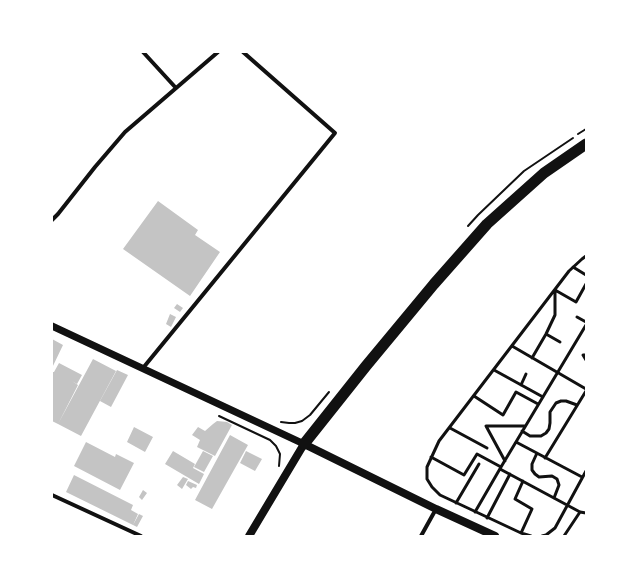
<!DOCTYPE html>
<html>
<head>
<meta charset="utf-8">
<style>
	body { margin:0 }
	#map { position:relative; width:638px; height:588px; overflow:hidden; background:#fff; font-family:Arial,sans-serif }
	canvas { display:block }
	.frame { position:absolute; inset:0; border:53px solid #fff; pointer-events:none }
</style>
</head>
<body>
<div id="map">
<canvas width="638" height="588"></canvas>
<div class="frame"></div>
</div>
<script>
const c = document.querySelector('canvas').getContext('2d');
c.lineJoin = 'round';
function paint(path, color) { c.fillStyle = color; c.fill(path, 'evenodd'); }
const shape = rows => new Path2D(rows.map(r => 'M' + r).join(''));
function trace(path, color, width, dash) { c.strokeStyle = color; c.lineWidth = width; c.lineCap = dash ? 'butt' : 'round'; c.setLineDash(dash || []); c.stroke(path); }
paint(shape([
	[158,201,198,230,195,235,220,252,190,296,123,249],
	[177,304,183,308,180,312,174,308],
	[170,314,176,317,171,327,166,324],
	[52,339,63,345,52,368],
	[93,359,116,371,81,436,58,424],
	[59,363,82,375,77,384,72,381,78,385,58,424,52,421,52,374,53,372,54,372],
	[117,370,128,375,111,407,100,401],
	[217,421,227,422,232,425,215,456,197,447,200,440,192,435,198,427,205,431,213,424],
	[134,427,153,437,145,452,127,442],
	[230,435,248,445,212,509,195,500],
	[86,442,115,457,116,454,134,463,120,490,74,466],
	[173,451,195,464,193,468,204,474,199,484,165,464],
	[203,451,213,456,204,472,194,467],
	[246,451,262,459,255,471,240,463],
	[74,475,133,505,131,510,138,514,133,525,66,492],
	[183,477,188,479,182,489,177,485],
	[188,481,197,485,196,488,193,487,191,489,186,485],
	[143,490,147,493,142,500,139,497],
	[139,514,143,516,137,527,133,525]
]), '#c4c4c4');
trace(shape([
	[578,134,586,129],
	[468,226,478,215,524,171,573,138],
	[219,416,270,440,276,446,280,454,279,466],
	[281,422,289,423,295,423,302,421,310,415,329,392]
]), '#111', 2);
trace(shape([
	[573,267,586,275],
	[577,317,586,322],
	[546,334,560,342],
	[512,346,586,389],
	[586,355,583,355,586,360],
	[532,358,546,334,555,315,555,290,576,302,586,284],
	[494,370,543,397],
	[521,385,526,374],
	[474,396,503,415,516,392,538,404],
	[450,428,487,448],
	[522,431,530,436,541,436,546,433,549,429,550,423,550,412,556,403,561,401,566,401,577,405],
	[516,442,582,477],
	[537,453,532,464,532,470,535,474,539,477,552,476,557,479,559,485,554,498],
	[431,457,464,475,477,454,501,467],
	[545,458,586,391],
	[505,461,486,426,525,426],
	[500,469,580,512,586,513],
	[456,503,479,464],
	[475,512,501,467,586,325],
	[487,518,510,474],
	[521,533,532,509,515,499,523,481],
	[531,536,521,533,440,495,432,487,427,479,427,467,439,441,569,271,582,259,586,256],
	[542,536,546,535,555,528,586,471],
	[564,536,580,512]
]), '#111', 3);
trace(shape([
	[143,52,176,88],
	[52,220,58,214,95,167,125,132,218,52],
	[143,368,335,133,243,52],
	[52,495,141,536],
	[421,536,436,509]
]), '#111', 4);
trace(shape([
	[52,326,304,444]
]), '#111', 7);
trace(shape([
	[249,536,304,444,436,509,495,536]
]), '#111', 8);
trace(shape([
	[304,444,366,366,434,284,487,224,544,173,586,144]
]), '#111', 11);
</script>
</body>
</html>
